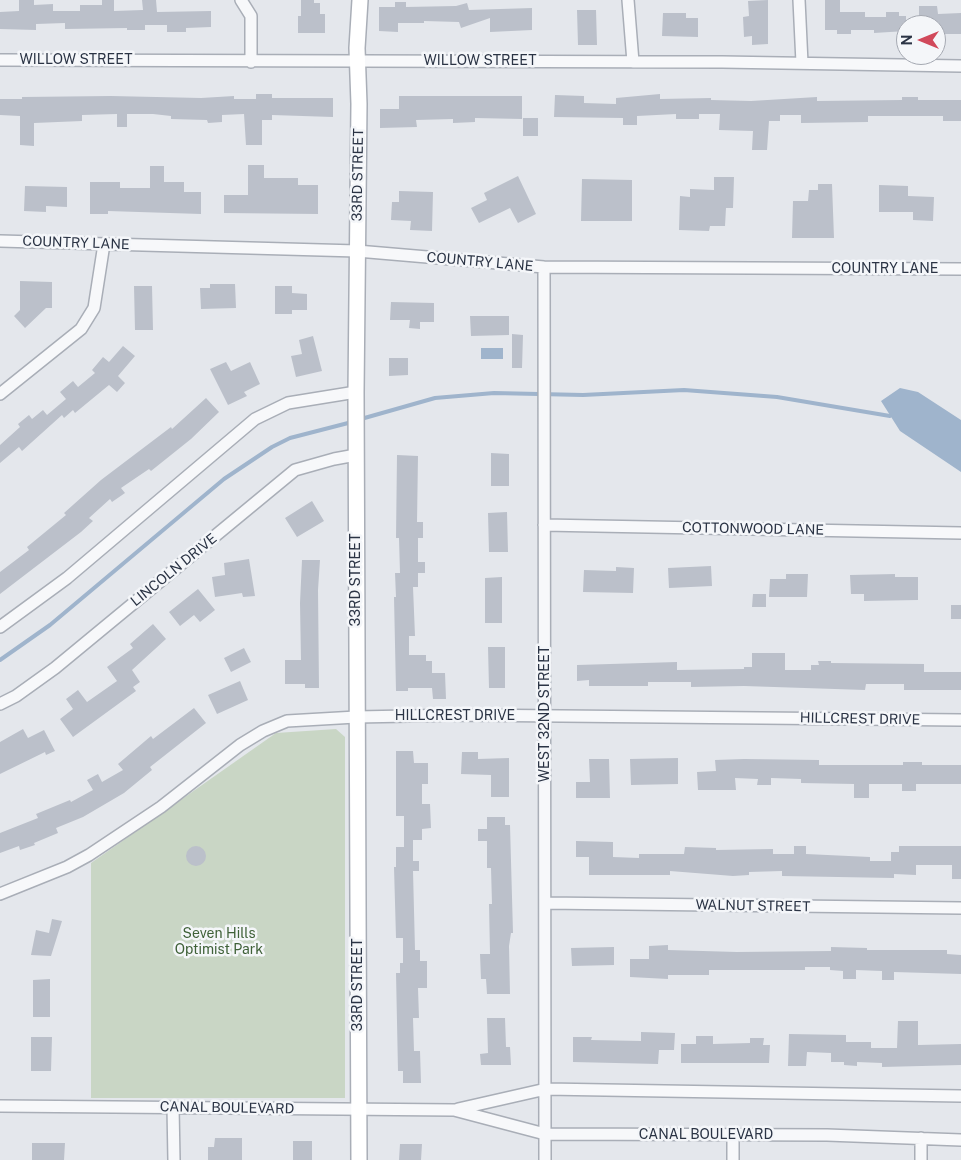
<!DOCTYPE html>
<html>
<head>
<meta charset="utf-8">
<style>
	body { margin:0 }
	#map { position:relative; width:961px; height:1160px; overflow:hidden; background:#e4e7ec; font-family:"Public Sans",sans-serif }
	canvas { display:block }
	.north { position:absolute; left:896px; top:15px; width:50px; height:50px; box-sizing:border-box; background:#f4f6f9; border:1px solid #a4a8b1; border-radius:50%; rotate:270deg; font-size:14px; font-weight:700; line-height:20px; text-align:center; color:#2b3445 }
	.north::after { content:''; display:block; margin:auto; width:18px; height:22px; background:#d1495b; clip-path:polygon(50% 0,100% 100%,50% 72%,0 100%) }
</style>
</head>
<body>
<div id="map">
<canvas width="961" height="1160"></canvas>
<div class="north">N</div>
</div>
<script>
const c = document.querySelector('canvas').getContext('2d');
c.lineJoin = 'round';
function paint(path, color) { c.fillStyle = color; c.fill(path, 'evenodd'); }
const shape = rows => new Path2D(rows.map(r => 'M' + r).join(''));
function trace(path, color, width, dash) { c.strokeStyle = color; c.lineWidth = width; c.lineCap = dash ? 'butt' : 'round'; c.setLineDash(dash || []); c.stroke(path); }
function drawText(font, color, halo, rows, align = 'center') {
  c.font = font + ' "Public Sans",sans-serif'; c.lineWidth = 5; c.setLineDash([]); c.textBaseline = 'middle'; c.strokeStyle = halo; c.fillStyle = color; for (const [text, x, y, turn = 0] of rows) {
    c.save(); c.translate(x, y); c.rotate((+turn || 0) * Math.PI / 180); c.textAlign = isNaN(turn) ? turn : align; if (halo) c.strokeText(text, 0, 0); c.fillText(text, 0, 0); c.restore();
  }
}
paint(shape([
	[336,729,345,737,345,1098,91,1098,91,863,276,733]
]), '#c9d6c5');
paint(shape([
	[481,348,503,348,503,359,481,359],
	[900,388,918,392,961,420,961,472,900,431,881,401]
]), '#9fb4cc');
trace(shape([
	[361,419,435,398,494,393,583,395,684,390,777,397,890,416],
	[0,660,50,625,224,479,272,447,290,438,352,422]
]), '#9fb4cc', 4);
paint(shape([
	[19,0,34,0,34,5,53,4,53,11,80,11,80,5,102,5,102,0,114,0,114,11,143,10,142,0,156,0,157,12,211,11,211,27,186,28,186,32,167,32,167,25,145,25,145,30,127,30,127,28,65,29,65,23,36,24,36,30,0,29,0,12,19,11],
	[301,0,314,0,314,3,320,3,320,14,325,14,325,33,298,33,298,16,301,16],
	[768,0,768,44,752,45,752,36,744,37,743,17,749,16,748,1],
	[825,0,840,0,840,12,865,12,865,17,886,17,886,12,899,12,899,16,906,16,906,31,874,33,874,30,851,30,851,34,837,34,837,30,825,30],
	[395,2,406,2,406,7,456,6,467,3,469,10,532,8,532,30,490,32,490,18,461,28,459,22,424,21,424,23,398,23,398,32,379,31,379,7,395,7],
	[919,6,937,6,938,14,961,13,961,34,938,34,936,25,919,25],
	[577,10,596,10,597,45,578,45],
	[663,13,686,13,686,18,698,18,698,37,662,36],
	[256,94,272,94,272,98,333,98,333,117,272,115,272,120,262,120,262,145,246,145,244,114,222,115,222,122,208,123,207,120,171,119,171,116,153,114,127,114,127,127,117,127,117,114,82,115,82,121,34,123,34,146,20,145,20,116,0,115,0,99,22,99,22,97,111,96,201,98,234,96,234,99,256,99],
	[660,94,660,99,711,98,711,100,751,101,817,97,817,101,902,100,902,97,918,97,918,100,961,100,961,121,943,121,943,116,868,116,868,122,801,123,801,115,780,115,780,121,769,121,767,150,752,150,753,131,719,130,720,114,699,114,699,119,676,119,676,114,637,116,637,125,623,125,623,118,554,117,555,95,584,96,584,103,616,104,616,98],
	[399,96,522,96,522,119,475,118,475,122,453,123,453,119,416,120,417,127,380,128,380,109,399,109],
	[523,118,538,118,538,136,523,136],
	[248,165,264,165,264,178,298,178,298,185,318,185,318,214,224,213,224,195,248,195],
	[150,166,164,166,164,182,184,182,184,192,201,192,201,214,108,211,108,214,90,214,90,182,120,182,120,188,150,188],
	[518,176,536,214,518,223,510,208,479,223,471,208,487,200,484,193],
	[714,177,734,177,733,208,726,208,725,226,710,226,709,231,679,230,680,196,690,197,690,189,714,190],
	[582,179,632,180,632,221,581,221],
	[818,184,832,184,834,238,792,238,793,201,808,201,809,190,818,190],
	[879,185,908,186,908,196,934,197,933,221,913,220,913,212,879,212],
	[25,186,67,187,67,207,46,206,46,212,24,211],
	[399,191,433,192,432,231,410,230,411,221,391,220,392,202,399,202],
	[20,281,52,282,52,308,46,308,25,328,14,316,20,310],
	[210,284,235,284,236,308,201,309,200,288,210,288],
	[134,286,152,286,153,330,135,330],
	[275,286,292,286,292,293,307,294,307,310,292,310,292,314,275,314],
	[391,302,434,303,434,322,420,322,420,329,409,328,410,320,390,320],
	[470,316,509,316,509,335,471,336],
	[512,334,523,335,522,368,512,368],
	[313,336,322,371,296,377,291,356,302,354,299,340],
	[123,346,135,356,118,376,125,383,117,392,109,385,75,413,73,410,64,418,62,415,22,451,19,447,0,463,0,445,20,427,18,424,29,415,32,419,43,410,47,415,66,399,60,392,73,381,78,387,95,373,92,370,103,357,109,362],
	[389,358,408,358,408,375,389,376],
	[226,362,231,371,250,362,260,384,244,392,247,396,228,405,210,369],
	[206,398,219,412,191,439,151,471,149,469,121,488,125,493,112,502,110,499,89,518,93,521,81,532,0,594,0,572,29,550,27,547,66,515,64,513,101,480,171,427,172,429],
	[491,453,509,454,509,486,491,486],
	[397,455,418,456,417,522,423,522,423,538,418,538,418,562,425,562,425,573,418,573,418,587,413,587,415,636,409,636,409,655,426,655,426,661,432,661,432,673,445,673,446,699,433,699,432,688,408,688,408,691,396,691,394,597,396,597,395,573,400,573,399,538,396,538],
	[312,501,324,521,297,537,285,518],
	[507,512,508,552,489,552,488,513],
	[249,559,255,596,243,597,242,593,215,597,212,577,225,575,224,563],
	[302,560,320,560,318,590,319,688,305,688,305,684,285,684,285,660,301,660,300,603],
	[711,566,712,586,669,588,668,568],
	[616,567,634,568,633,593,583,592,584,570,616,571],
	[786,574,808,574,807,597,769,597,770,579,786,579],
	[895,574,895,577,918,577,918,600,864,601,864,594,851,594,850,575],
	[502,577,502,623,485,623,485,578],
	[198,589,215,610,200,622,194,615,180,626,169,612],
	[753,594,766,594,766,607,752,607],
	[951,605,961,605,961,619,951,619],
	[153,624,166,639,132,670,140,682,133,687,136,691,73,737,60,719,73,709,66,699,78,690,87,702,117,681,107,667,133,648,130,644],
	[488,647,505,647,505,688,489,688],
	[244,648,251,662,231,672,224,658],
	[752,653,785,653,785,670,811,670,811,665,819,665,818,661,831,661,831,663,924,664,924,672,961,672,961,690,904,690,904,684,866,684,865,690,744,686,691,687,691,682,648,682,648,686,589,686,589,680,577,681,577,665,677,662,677,670,744,669,744,667,752,667],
	[240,681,248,700,217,714,208,695],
	[194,708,206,723,150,767,152,770,124,793,83,817,56,828,58,833,34,843,35,845,20,850,19,846,0,853,0,833,38,818,36,814,70,800,71,802,93,790,87,780,98,774,102,782,123,770,118,764,151,736,153,739],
	[23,729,28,738,44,730,55,751,46,755,45,752,0,774,0,742],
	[396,751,413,751,414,763,428,763,428,784,422,784,422,804,430,804,431,828,422,829,422,840,413,840,413,861,419,861,419,871,413,871,415,950,420,950,420,961,427,961,427,988,418,988,419,1018,413,1018,414,1051,420,1051,421,1083,403,1083,403,1071,398,1071,396,973,400,973,400,963,403,963,403,938,396,938,394,867,396,867,396,847,404,847,404,816,396,816],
	[462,752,478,752,478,759,509,758,509,797,491,797,491,775,461,774],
	[678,758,678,784,631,785,630,759],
	[589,759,609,759,610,798,576,798,576,782,590,782],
	[744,759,819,760,819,765,903,765,903,762,922,762,922,765,961,765,961,784,916,784,916,791,902,791,902,784,869,784,869,798,854,798,854,784,801,783,801,779,771,778,771,785,757,785,758,779,735,778,736,790,698,790,697,772,716,771,715,760],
	[487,817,505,817,505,825,510,825,513,933,511,933,509,946,510,994,487,994,486,979,481,979,480,954,490,954,489,904,492,904,491,868,487,868,487,841,478,841,478,829,487,829],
	[576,841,613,842,613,857,639,858,639,854,684,854,685,847,716,848,716,850,773,849,773,854,794,854,794,846,806,846,806,854,870,857,870,861,891,861,891,852,899,852,899,846,961,846,961,879,952,879,952,865,916,865,916,875,894,874,894,878,782,876,782,871,749,872,749,875,733,876,670,871,670,875,589,875,589,857,576,857],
	'186 856a10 10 0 1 1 20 0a10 10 0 1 1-20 0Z',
	[52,919,62,921,51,956,31,955,36,930,49,933],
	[668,945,668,950,737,952,831,951,831,947,867,948,867,950,947,950,947,954,961,955,961,974,894,972,894,980,882,980,882,971,856,970,856,979,843,979,843,971,830,970,830,967,805,967,805,970,709,970,709,975,668,975,668,979,630,977,630,959,649,959,649,946],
	[614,947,614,965,572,966,571,948],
	[50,979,50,1017,33,1017,33,980],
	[487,1018,505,1018,506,1047,510,1047,511,1065,481,1065,480,1054,488,1053],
	[898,1021,918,1021,918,1045,961,1044,961,1065,882,1067,882,1063,857,1062,857,1066,844,1065,844,1062,831,1062,831,1053,807,1052,806,1066,788,1066,789,1034,846,1035,846,1042,871,1042,871,1048,897,1048],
	[641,1032,675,1033,674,1050,659,1050,658,1064,573,1062,573,1037,592,1037,591,1040,641,1041],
	[696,1036,713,1036,713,1044,750,1043,750,1038,764,1038,763,1045,770,1045,769,1063,681,1063,681,1044,696,1044],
	[31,1037,52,1037,51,1071,31,1071],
	[215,1138,242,1138,242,1160,208,1160,208,1147,214,1147],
	[293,1141,312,1141,312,1160,293,1160],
	[32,1143,65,1143,64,1160,32,1160],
	[400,1144,422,1144,421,1160,399,1160]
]), '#bbc0ca');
const street = shape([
	[241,0,251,16,251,62],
	[628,0,633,62],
	[799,0,802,63],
	[0,60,722,62,961,66],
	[0,241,357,251,544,267,961,269],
	[544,267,545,1160],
	[0,394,81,329,94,308,104,244],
	[544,525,961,533],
	[0,627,67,578,255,419,288,403,356,392],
	[0,704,16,696,55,668,295,470,334,459,356,455],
	[0,894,67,867,89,855,161,807,240,745,263,731,287,721,356,717,462,715,961,720],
	[545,903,961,908],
	[0,1106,454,1110,545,1134,827,1135,961,1140],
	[173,1107,174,1160],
	[458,1109,546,1089,961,1096],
	[733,1135,733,1160],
	[921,1138,921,1160]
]);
const secondary = shape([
	[359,1160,356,392,359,104,357,48,360,0]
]);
trace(street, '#a9aeb7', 14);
trace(secondary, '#a9aeb7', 18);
trace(street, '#f7f8fa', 11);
trace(secondary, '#fff', 15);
drawText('14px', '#2b3445', '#f4f6f9', [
	["WILLOW STREET",76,60],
	["WILLOW STREET",480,61],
	["33RD STREET",358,175,-89],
	["COUNTRY LANE",76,243,2],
	["COUNTRY LANE",480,262,5],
	["COUNTRY LANE",885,269],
	["COTTONWOOD LANE",753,529,1],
	["LINCOLN DRIVE",174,570,-39],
	["33RD STREET",356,580,-90],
	["WEST 32ND STREET",545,714,-90],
	["HILLCREST DRIVE",455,716],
	["HILLCREST DRIVE",860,719,1],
	["WALNUT STREET",753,906,1],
	["33RD STREET",358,985,-90],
	["CANAL BOULEVARD",227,1108,1],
	["CANAL BOULEVARD",706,1135]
]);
drawText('14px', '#3f6138', '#f4f6f9', [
	["Seven Hills",219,934],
	["Optimist Park",219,950]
]);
</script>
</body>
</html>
